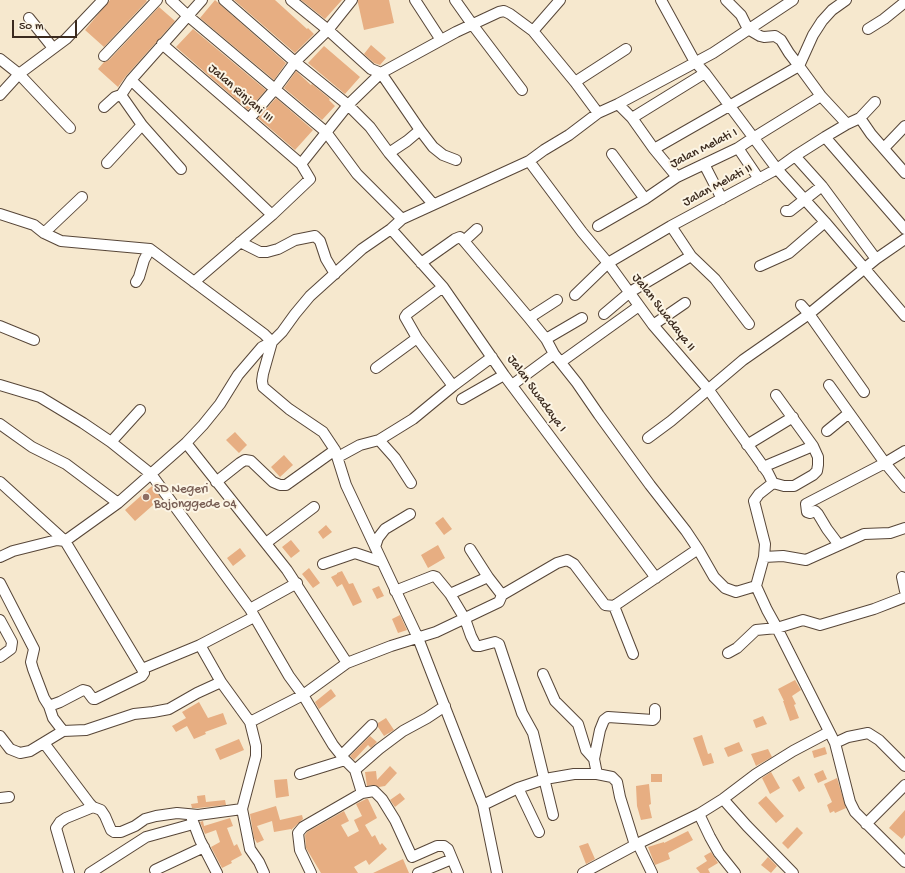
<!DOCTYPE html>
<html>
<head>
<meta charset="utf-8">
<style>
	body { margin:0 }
	#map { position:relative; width:905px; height:873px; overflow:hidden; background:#f6e8ce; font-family:"Gochi Hand",sans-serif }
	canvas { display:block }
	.scale { position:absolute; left:12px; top:20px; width:65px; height:18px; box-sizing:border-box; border:2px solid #3b2a1e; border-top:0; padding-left:5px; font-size:12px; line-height:14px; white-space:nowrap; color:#3b2a1e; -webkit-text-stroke:3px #fcf5e5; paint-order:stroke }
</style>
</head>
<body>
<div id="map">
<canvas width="905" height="873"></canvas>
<div class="scale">50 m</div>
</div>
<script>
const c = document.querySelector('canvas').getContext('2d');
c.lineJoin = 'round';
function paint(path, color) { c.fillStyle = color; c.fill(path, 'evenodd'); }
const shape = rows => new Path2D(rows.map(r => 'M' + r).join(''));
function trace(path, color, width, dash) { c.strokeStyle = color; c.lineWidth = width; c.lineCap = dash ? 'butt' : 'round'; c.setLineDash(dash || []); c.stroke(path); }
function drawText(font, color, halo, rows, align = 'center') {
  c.font = font + ' "Gochi Hand",sans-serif'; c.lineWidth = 4; c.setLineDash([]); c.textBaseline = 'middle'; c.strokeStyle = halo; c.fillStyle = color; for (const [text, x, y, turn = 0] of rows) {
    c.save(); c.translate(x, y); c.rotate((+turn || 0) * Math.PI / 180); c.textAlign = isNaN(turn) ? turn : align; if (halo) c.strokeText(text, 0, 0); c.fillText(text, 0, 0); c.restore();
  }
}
paint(shape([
	[110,0,146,0,147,1,104,47,85,30],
	[215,0,286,63,274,80,200,18],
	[234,0,275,0,307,29,308,28,314,34,295,53],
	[301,0,342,0,325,19],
	[358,0,389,0,394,23,364,30,358,3],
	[159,7,175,21,126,76,118,87,98,69,104,62,109,60],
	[193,29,266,90,248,110,176,47],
	[371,45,386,58,380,65,374,63,364,54],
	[324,46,360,77,345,94,308,63],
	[296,71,311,85,312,84,330,99,329,100,335,106,322,120,284,88],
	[276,98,313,130,295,150,258,118],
	[235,432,247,445,239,453,226,440],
	[284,455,293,465,280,477,271,467],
	[152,486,161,498,135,521,125,510],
	[443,517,452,529,444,535,435,523],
	[326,525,332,532,323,539,318,532],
	[291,540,300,551,291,558,282,547],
	[438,545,445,558,428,568,421,555],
	[240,548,246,556,233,566,227,558],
	[309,568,320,583,313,588,302,574],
	[342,571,349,584,353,583,362,602,353,606,342,584,337,587,331,577,337,574,337,573],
	[379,586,384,596,377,599,372,589],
	[400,615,407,630,398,633,392,619],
	[795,680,801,690,792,696,796,704,794,705,799,718,790,721,783,701,784,701,778,689],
	[331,689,336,696,319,709,315,702],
	[199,702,208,718,223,713,227,724,205,732,206,734,194,739,187,726,176,732,172,726,186,718,182,712],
	[763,716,767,724,756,728,753,720],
	[386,718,394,730,384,736,378,727,378,723],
	[702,735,708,754,711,753,714,763,703,766,693,738],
	[370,736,377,742,371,748,368,745,354,760,350,756],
	[239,739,244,750,220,760,215,749],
	[739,742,743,751,728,757,724,748],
	[825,747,827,754,814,758,812,751],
	[768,749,772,757,756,766,751,754],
	[390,766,397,773,385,786,379,787,373,785,367,786,365,772,376,771,377,780],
	[823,770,827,779,818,783,814,774],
	[771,772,780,788,770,794,762,778],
	[651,774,662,774,662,782,651,782],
	[799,776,805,788,799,792,792,780],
	[837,778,846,808,835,813,834,811,830,813,827,805,832,802,824,784],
	[287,779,289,796,276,798,274,780],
	[649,784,651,804,649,805,652,818,641,820,637,806,636,786],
	[400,793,405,799,395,807,390,800],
	[205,795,206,802,225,800,226,805,198,808,192,808,191,804,198,803,197,796],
	[766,796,784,816,776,823,758,803],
	[366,799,368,799,377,818,365,825,372,837,375,835,380,845,382,843,387,849,369,865,366,860,354,867,358,873,321,873,306,848,305,835,307,832,344,811,349,821,341,825,348,837,359,831,354,820,362,816,356,804],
	[276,806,280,820,302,815,303,819,291,830,291,829,274,832,272,821,257,826,264,840,257,843,254,838,250,814],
	[905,810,905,835,902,839,889,828],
	[230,818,233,826,227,828,234,846,237,844,242,855,231,861,232,863,222,868,211,847,220,842,216,830,205,834,200,822,203,821,204,826],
	[797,827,803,833,788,849,782,843],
	[688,831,693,840,668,853,670,859,655,865,648,847,664,842,664,843],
	[588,843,595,859,586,864,579,846],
	[711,852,718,863,708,869,710,873,700,873,696,868,707,861,704,856],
	[768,857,777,866,771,873,761,865],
	[403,859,409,873,373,873]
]), '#e7ae82');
const minor = shape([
	[171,0,188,16,326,132,357,174,402,219],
	[224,0,295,62,348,105,370,127,389,153,433,204],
	[291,0,328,30,371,69,381,73],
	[415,0,441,40],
	[455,0,472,24,522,90],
	[661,0,695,62,705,73,777,169,825,222,905,316],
	[846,0,832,10,822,21,813,35,799,66,821,96,847,124],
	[29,18,53,48],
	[868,29,884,19,905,2],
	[533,31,560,0],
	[162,44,301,164,310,179,272,215,194,282],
	[104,56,157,0],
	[0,59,19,74,70,128],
	[381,73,420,130,407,141,389,153],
	[131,80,272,215],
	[575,82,626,49],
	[0,95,19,74,66,39,103,0],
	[121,95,142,125,181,169],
	[618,104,632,118,654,149,677,177],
	[104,107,115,97,121,95,131,80,202,0],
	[632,118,705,73],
	[860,118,871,134,905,173],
	[249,119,275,89,295,62,328,30,352,0],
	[420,130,433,147,443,155,456,160],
	[825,137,905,229],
	[738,148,759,179],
	[884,148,905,126],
	[654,149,799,66,789,53,781,40,775,36,764,37,760,36,748,29,741,15,726,0],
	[612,154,645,199],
	[795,156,822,186],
	[529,161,582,232,608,263,653,325,708,389,768,473,773,483],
	[107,163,142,125],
	[301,164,348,105,381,73,456,32,499,12,504,11,510,14,533,31,575,82,598,113,618,104,713,53,793,0],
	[704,164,722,199],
	[786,211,790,211,822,186,876,259],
	[0,214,34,225,44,233,61,241,150,249,264,334,272,342],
	[598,226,645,199,677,177,738,148,753,138,821,96],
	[671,226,691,256,715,279,749,324],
	[391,229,443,287,504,375,656,578],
	[44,233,82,197],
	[464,241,477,229],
	[240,242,260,252,267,252,278,249,295,240,315,236,320,241,326,259,335,274],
	[421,263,455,239,460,237,464,241,529,318,546,339,554,354,577,383,599,415,650,485,686,531,698,549],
	[760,266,789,253,825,222],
	[136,282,139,277,144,260,150,249],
	[443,287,407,314,405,317,417,338,453,386],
	[575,295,608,263,671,226,777,169,795,156,825,137,847,124,860,118,875,102],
	[801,305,809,314,876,259,905,239],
	[604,314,630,292,691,256],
	[529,318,557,300],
	[653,325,685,303],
	[0,326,34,340],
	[546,339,582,318],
	[272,342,263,374,262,381,263,387,289,409,323,432,335,450,346,485,418,638,483,805,497,873],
	[561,362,639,306],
	[376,368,417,338],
	[0,385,40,397,83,423,111,442,151,474,250,609,289,676,303,695,333,745,345,760,355,770,362,793,303,827,298,833,300,850,311,873],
	[512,385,554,354],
	[829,385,885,463,905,487],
	[462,399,504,375],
	[0,424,32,447,66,464,118,503],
	[827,431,849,413],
	[648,438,671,421,743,360,809,314,864,392],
	[379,440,395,458,411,483],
	[111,442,140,410],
	[186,443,287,570,347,663],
	[747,445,793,417],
	[338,457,360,445,379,440,413,419,453,386,492,357],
	[763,467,813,446],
	[0,482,65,541,142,669],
	[216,482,240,463,245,460,251,461,273,482,280,485,286,485,335,450],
	[773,483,759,494,754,501,765,544,764,557,756,586,767,610,777,628,835,743,850,802,855,812,905,862],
	[773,483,784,486,794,486,813,475,817,471,818,465,818,457,813,446,776,395],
	[266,543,314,507],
	[839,545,827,529,818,514,815,511,810,513,807,512,806,504,885,463,905,451],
	[375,547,378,538,385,529,410,514],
	[470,549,488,577],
	[0,557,13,551,57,540,65,541,118,503,186,443,203,425,220,404,238,375,262,347,272,342,282,332,295,314,310,296,362,249,391,229,402,219,529,161,544,150,569,135,598,113],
	[764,557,783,556,806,560,864,534,890,533,905,528],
	[323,564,355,553,382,562],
	[902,577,905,591],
	[0,583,34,649,31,662,33,669,44,698,49,706],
	[395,591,433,576,436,577,450,594,488,577,502,595],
	[450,594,465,619,471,636,476,646,480,646,495,642,499,644,522,713,533,733,553,815],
	[614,606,633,654],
	[250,609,297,583],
	[254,617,200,645,221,682,250,722,256,746,256,756,242,809,250,849,259,862,264,873],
	[0,620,12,642,11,649,0,657],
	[728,653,737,648,756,630,777,628,803,620,820,625,874,609,905,597],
	[543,674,555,701,578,724,586,750,594,759],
	[250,722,303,695,347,663,391,646,436,632,499,602,502,595,557,563,567,560,574,564,605,605,614,606,698,549,714,577,725,588,736,592,756,586],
	[63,731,53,718,49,706,60,702,83,690,87,691,93,699,95,699,142,676,144,673,142,669,200,645],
	[0,736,10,749,20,753,30,751,63,731,86,730,134,714,153,712,169,709,197,693,221,682],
	[44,743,90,804,93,807,101,810,105,816,111,830,114,832,121,832,135,826,145,819,156,816,177,813,198,815,242,809],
	[835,743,848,737,868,733,879,740,905,766],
	[341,756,372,725],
	[355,770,379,749,403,731,427,718,445,706],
	[300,774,345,760],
	[597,774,594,759,600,730,604,720,608,717,653,720,655,718,655,709],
	[518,788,539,832],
	[362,793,374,791,382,799,395,820,412,857,437,846,444,846,448,849,458,873],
	[0,798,9,797],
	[723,799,747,826,793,873],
	[483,805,518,788,545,779,574,774,597,774,612,777,617,782,620,797,635,845],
	[699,814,710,837,719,853,735,873],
	[192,819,200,840,217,873],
	[866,824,905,785],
	[638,844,652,873],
	[155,870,204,847],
	[69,873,56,828,60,822,66,818,93,807],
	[90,873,146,837,193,824],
	[418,873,452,859],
	[583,873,635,845,699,814,723,799,756,774,793,751,829,732]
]);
trace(minor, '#574638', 12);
trace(minor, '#fff', 10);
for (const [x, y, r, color] of [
	[146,497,4,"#8d6e63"]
]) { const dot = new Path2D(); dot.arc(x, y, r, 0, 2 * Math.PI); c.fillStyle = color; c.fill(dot); trace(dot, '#fcf5e5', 1.5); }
drawText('13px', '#3b2a1e', '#fcf5e5', [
	["Jalan Rinjani III",240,94,41],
	["Jalan Melati I",704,149,-27],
	["Jalan Melati II",718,186,-28],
	["Jalan Swadaya II",663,313,52],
	["Jalan Swadaya I",536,394,54]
]);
drawText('13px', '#785e54', '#fcf5e5', [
	["SD Negeri",154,490],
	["Bojonggede 04",154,505]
], 'left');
</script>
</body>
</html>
